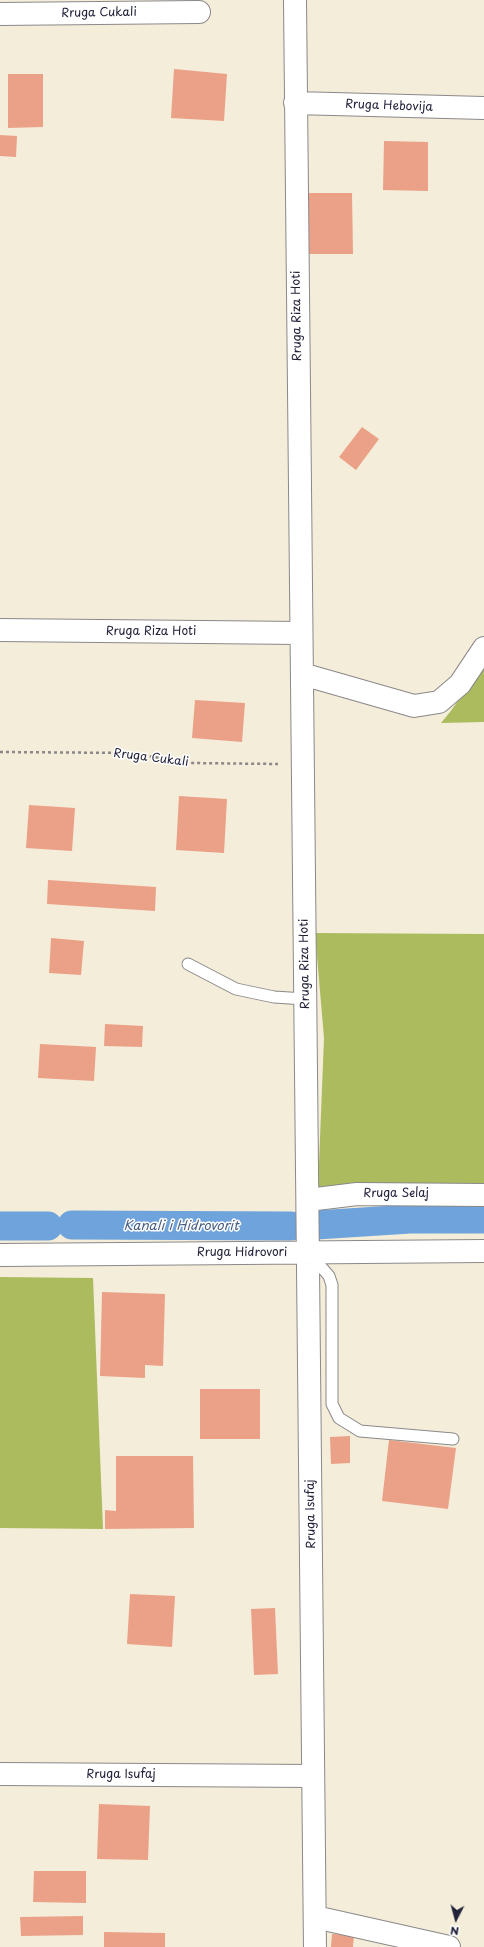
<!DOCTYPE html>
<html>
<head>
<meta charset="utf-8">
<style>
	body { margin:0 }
	#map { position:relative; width:484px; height:1947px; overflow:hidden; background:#f4edd9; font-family:"Playpen Sans",sans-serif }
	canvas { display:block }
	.north { position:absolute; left:436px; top:1899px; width:40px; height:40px; -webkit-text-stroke:3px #fff; paint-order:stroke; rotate:186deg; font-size:11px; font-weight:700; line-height:16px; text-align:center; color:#22223b }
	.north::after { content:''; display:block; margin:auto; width:14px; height:18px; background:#22223b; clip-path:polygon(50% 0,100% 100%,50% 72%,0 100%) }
</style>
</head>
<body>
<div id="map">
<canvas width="484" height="1947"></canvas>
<div class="north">N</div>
</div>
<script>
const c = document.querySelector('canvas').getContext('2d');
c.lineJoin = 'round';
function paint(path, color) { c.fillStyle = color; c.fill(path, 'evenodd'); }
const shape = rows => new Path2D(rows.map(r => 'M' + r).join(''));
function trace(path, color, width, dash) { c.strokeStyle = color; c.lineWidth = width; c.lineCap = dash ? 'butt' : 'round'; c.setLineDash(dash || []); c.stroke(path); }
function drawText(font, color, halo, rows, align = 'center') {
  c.font = font + ' "Playpen Sans",sans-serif'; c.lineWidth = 3; c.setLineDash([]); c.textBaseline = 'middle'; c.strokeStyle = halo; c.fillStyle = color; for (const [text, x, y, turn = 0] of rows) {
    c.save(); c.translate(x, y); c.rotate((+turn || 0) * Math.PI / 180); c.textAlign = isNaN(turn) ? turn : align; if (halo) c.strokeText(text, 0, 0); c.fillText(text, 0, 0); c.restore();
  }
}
paint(shape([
	[484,665,484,722,441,723,450,712],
	[315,933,484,934,484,1186,366,1189,318,1188,324,1038],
	[0,1277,93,1278,103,1529,0,1528]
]), '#acbb5e');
trace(shape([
	[72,1225,291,1226],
	[316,1225,410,1219,484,1219],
	[0,1226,48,1226]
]), '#6fa3dc', 29);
paint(shape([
	[174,69,227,74,224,121,171,118],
	[8,74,43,74,43,127,8,128],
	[0,135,17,136,16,157,0,156],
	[384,141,428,142,428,191,383,190],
	[308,193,352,193,353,254,309,254],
	[362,427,379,439,356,470,339,457],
	[195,700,245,703,242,742,192,738],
	[179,796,227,799,224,853,176,850],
	[29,805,75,808,72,851,26,848],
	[48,880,156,887,155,911,47,904],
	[51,938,84,941,81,975,49,973],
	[105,1024,143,1026,142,1047,104,1046],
	[40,1044,96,1047,94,1081,38,1078],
	[102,1292,165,1294,163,1366,145,1365,145,1378,100,1376],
	[200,1389,260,1389,260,1439,200,1439],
	[350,1436,350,1463,331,1464,330,1437],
	[389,1440,456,1448,448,1509,382,1501],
	[116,1456,193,1456,194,1528,105,1529,105,1510,116,1511],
	[130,1594,175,1596,172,1647,127,1644],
	[275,1608,278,1674,254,1675,251,1609],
	[99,1804,150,1806,148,1860,97,1859],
	[34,1871,86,1871,86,1903,33,1902],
	[83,1916,83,1935,21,1936,20,1917],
	[104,1932,165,1933,165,1947,104,1947],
	[332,1934,354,1935,353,1947,331,1947]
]), '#eba188');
const lane = shape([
	[188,964,236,989,274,997,305,999],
	[310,1254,329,1276,332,1285,332,1404,339,1418,360,1431,453,1439]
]);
const street = shape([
	[295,0,315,1947],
	[0,14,199,12],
	[295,103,484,108],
	[0,630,301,633],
	[302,674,414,706,439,702,460,684,484,648],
	[308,1200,357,1194,484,1195],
	[0,1255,484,1251],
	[0,1774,313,1776],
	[315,1917,449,1947]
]);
trace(lane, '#8b888a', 13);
trace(street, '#8b888a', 24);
trace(shape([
	[0,752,131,753,190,763,278,764]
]), '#8b888a', 2.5, [3, 3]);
trace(lane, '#fff', 11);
trace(street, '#fff', 22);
drawText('12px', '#22223b', '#fff', [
	["Rruga Cukali",99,13,-1],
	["Rruga Hebovija",389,106,2],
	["Rruga Riza Hoti",297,316,-91],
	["Rruga Riza Hoti",151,632],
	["Rruga Cukali",151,758,7],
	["Rruga Riza Hoti",305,964,-91],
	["Rruga Selaj",396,1194],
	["Rruga Hidrovori",242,1253],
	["Rruga Isufaj",311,1514,-91],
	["Rruga Isufaj",121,1775]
]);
drawText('italic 13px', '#455c83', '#fff', [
	["Kanali i Hidrovorit",181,1226]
]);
</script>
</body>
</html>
